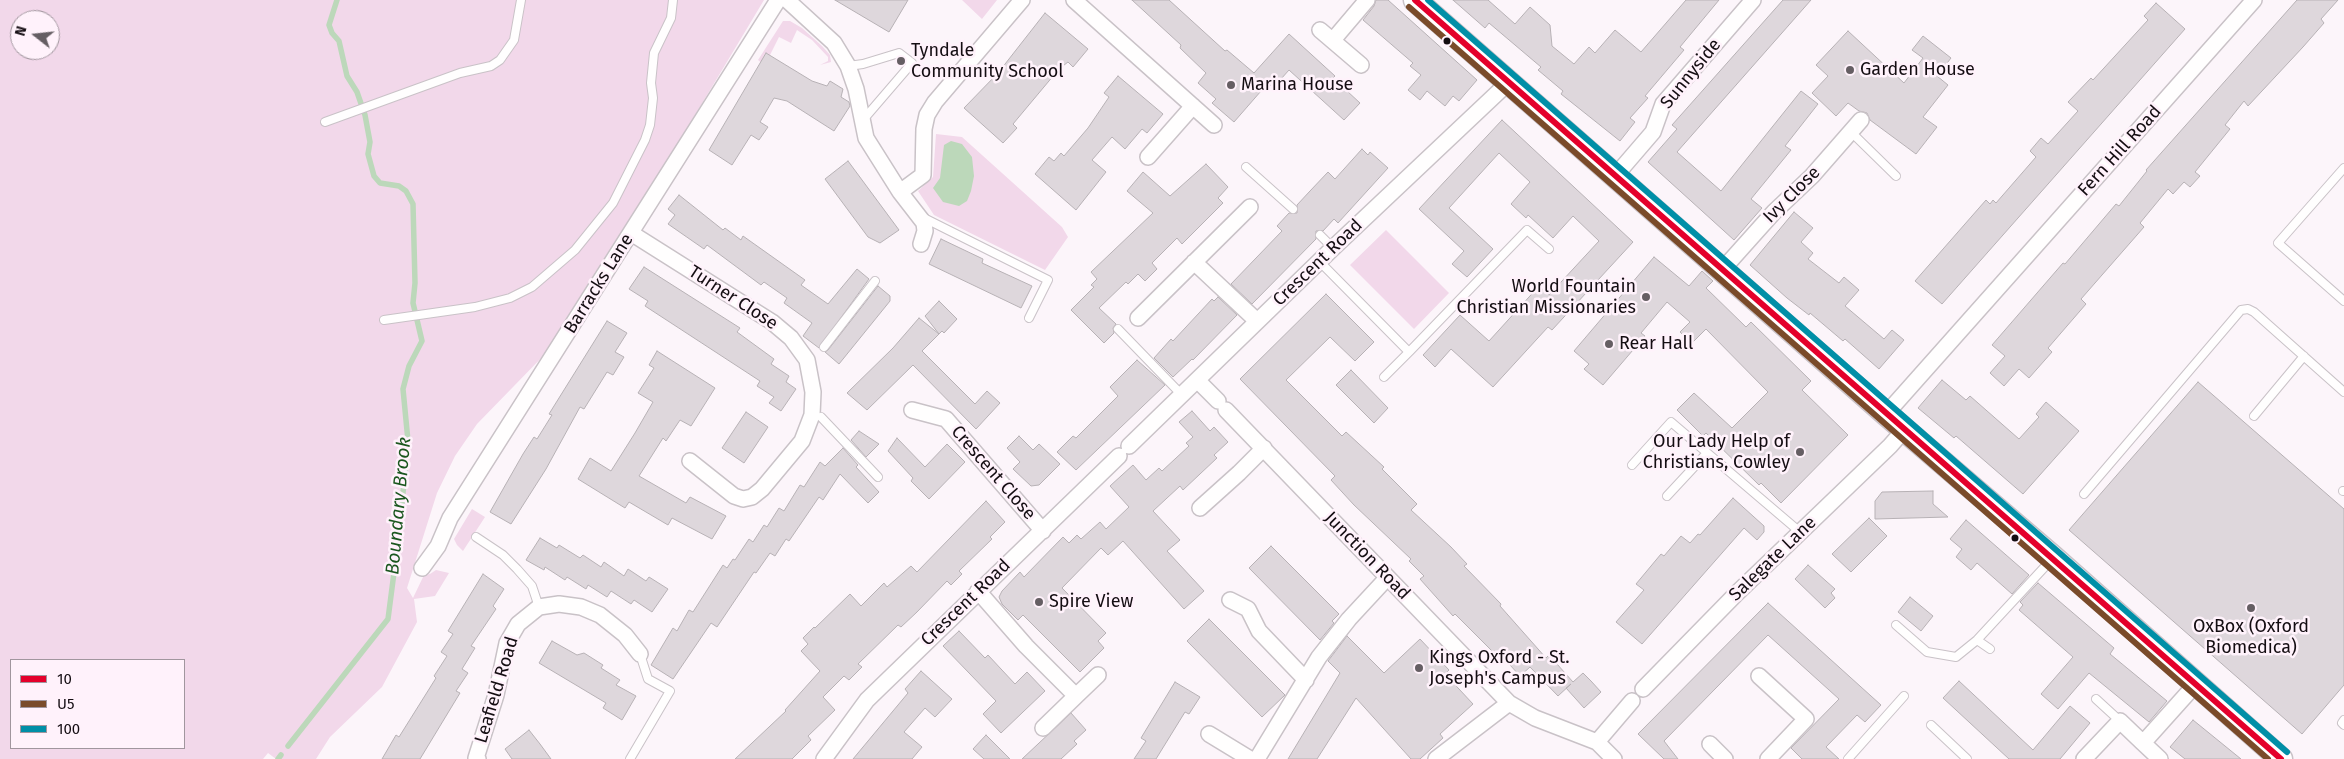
<!DOCTYPE html>
<html>
<head>
<meta charset="utf-8">
<style>
	body { margin:0 }
	#map { position:relative; width:2344px; height:759px; overflow:hidden; background:#fcf5fa; font-family:"Fira Sans",sans-serif }
	canvas { display:block }
	.legend { position:absolute; left:10px; top:659px; width:175px; height:90px; box-sizing:border-box; background:#fff2fb; border:1px solid #a1969e; margin:0; padding:6px 9px; list-style:none; font-size:15px; color:#140d12 }
	.legend li { display:flex; align-items:center; gap:10px; height:25px }
	.legend b { width:25px; border:1px solid #a1969e }
	.north { position:absolute; left:10px; top:10px; width:50px; height:50px; box-sizing:border-box; background:#fff2fb; border:1px solid #a1969e; border-radius:50%; rotate:286deg; font-size:14px; font-weight:700; line-height:20px; text-align:center; color:#140d12 }
	.north::after { content:''; display:block; margin:auto; width:18px; height:22px; background:#655e63; clip-path:polygon(50% 0,100% 100%,50% 72%,0 100%) }
</style>
</head>
<body>
<div id="map">
<canvas width="2344" height="759"></canvas>
<ul class="legend">
<li><b style="height:6px;background:#e4002b"></b>10</li>
<li><b style="height:6px;background:#7a4b2a"></b>U5</li>
<li><b style="height:6px;background:#008fa7"></b>100</li>
</ul>
<div class="north">N</div>
</div>
<script>
const c = document.querySelector('canvas').getContext('2d');
c.lineJoin = 'round';
function paint(path, color) { c.fillStyle = color; c.fill(path, 'evenodd'); }
const shape = rows => new Path2D(rows.map(r => 'M' + r).join(''));
function trace(path, color, width, dash) { c.strokeStyle = color; c.lineWidth = width; c.lineCap = dash ? 'butt' : 'round'; c.setLineDash(dash || []); c.stroke(path); }
function drawText(font, color, halo, rows, align = 'center') {
  c.font = font + ' "Fira Sans",sans-serif'; c.lineWidth = 5; c.setLineDash([]); c.textBaseline = 'middle'; c.strokeStyle = halo; c.fillStyle = color; for (const [text, x, y, turn = 0] of rows) {
    c.save(); c.translate(x, y); c.rotate((+turn || 0) * Math.PI / 180); c.textAlign = isNaN(turn) ? turn : align; if (halo) c.strokeText(text, 0, 0); c.fillText(text, 0, 0); c.restore();
  }
}
paint(shape([
	[0,0,764,0,625,232,550,349,477,424,455,456,437,493,407,588,413,598,424,575,430,574,436,570,449,573,435,596,414,599,417,622,382,687,330,737,316,759,276,759,268,753,263,759,0,759],
	[20,20,50,20,50,50,20,50],
	[11,660,184,660,184,748,11,748],
	[962,0,997,0,982,19],
	[783,21,790,21,802,28,822,46,830,55,831,62,820,65,828,61,828,57,812,40,797,30,791,43,779,37,769,57,763,64,758,60],
	[936,134,962,137,1062,227,1068,237,1045,270,934,215,918,191,933,177],
	[1386,230,1449,293,1414,329,1350,265],
	[472,509,485,517,463,551,457,545,454,539]
]), '#f2d8ea');
paint(shape([
	[951,141,962,144,972,157,974,176,971,191,967,201,959,206,943,202,933,188,940,178,944,145]
]), '#bcd8ba');
trace(shape([
	[288,746,388,619,399,534,408,441,403,389,409,366,422,341,413,303,415,283,413,204,406,191,399,186,380,183,374,176,368,154,370,142,365,115,357,92,347,76,339,41,332,33,329,25,337,0],
	[278,759,281,755]
]), '#bcd8ba', 5.5);
const building = shape([
	[835,0,908,0,889,32,835,0],
	[1132,0,1169,0,1225,51,1227,50,1254,73,1289,34,1335,76,1333,78,1360,103,1344,120,1289,70,1273,88,1268,83,1234,122,1212,103,1216,99,1198,83,1206,73,1180,48,1181,45,1132,0],
	[1376,0,1388,0,1477,80,1459,101,1453,96,1445,106,1427,91,1420,100,1408,90,1421,75,1410,66,1413,63,1363,20,1374,6,1376,0],
	[1453,0,1488,0,1515,24,1530,7,1550,25,1552,46,1574,64,1589,47,1595,53,1615,30,1641,52,1686,0,1719,0,1680,47,1684,50,1645,96,1648,98,1630,118,1635,122,1620,141,1561,94,1563,91,1538,70,1541,67,1489,23,1485,28,1453,0],
	[1783,0,1811,0,1677,152,1721,191,1801,91,1818,104,1785,146,1791,150,1751,199,1762,208,1734,240,1648,162,1677,129,1672,125,1783,0],
	[2297,0,2338,0,2321,19,2324,23,2303,47,2248,106,2244,101,2225,125,2230,129,2195,172,2200,176,2190,187,2184,182,2173,194,2168,189,2140,223,2144,227,2081,299,2086,304,2048,348,2052,352,2029,378,2019,369,2004,386,1990,373,2005,356,1992,345,2063,263,2065,264,2116,204,2119,206,2147,171,2146,170,2297,0],
	[2156,3,2185,29,1942,304,1915,281,1986,200,1990,204,1993,200,1996,203,2036,157,2030,151,2041,138,2048,144,2078,111,2068,102,2091,78,2093,80,2148,20,2144,16,2156,3],
	[1045,13,1088,49,1073,67,1068,62,1059,69,1013,124,1017,128,1003,143,964,108,998,73,1045,13],
	[1848,31,1904,83,1923,58,1912,50,1923,36,1951,58,1937,76,1948,85,1923,117,1937,127,1916,154,1870,120,1867,113,1859,111,1848,103,1836,116,1812,93,1828,76,1816,65,1848,31],
	[766,53,812,81,827,86,830,81,843,89,841,97,849,102,850,106,834,131,787,101,774,98,760,122,768,127,759,140,751,135,732,165,709,150,766,53],
	[1118,76,1163,114,1147,133,1142,129,1125,149,1112,137,1092,160,1106,172,1076,210,1035,174,1049,157,1054,161,1061,153,1064,156,1088,128,1109,97,1104,93,1118,76],
	[1502,120,1633,242,1552,330,1548,327,1493,387,1451,349,1435,367,1423,355,1460,315,1489,341,1539,286,1549,295,1599,241,1573,216,1553,238,1528,215,1526,218,1511,204,1530,182,1499,153,1449,208,1493,249,1467,277,1452,264,1464,251,1419,209,1502,120],
	[1362,149,1368,155,1370,152,1388,168,1338,223,1334,219,1323,231,1316,231,1316,239,1252,304,1231,284,1282,231,1277,226,1289,213,1297,213,1297,205,1310,191,1328,172,1335,179,1362,149],
	[848,161,899,230,880,243,868,237,825,179,848,161],
	[1206,164,1228,187,1218,198,1223,203,1182,244,1177,238,1152,263,1157,269,1145,281,1138,274,1128,284,1126,282,1099,308,1116,324,1113,328,1114,333,1104,343,1071,310,1094,287,1091,285,1097,279,1091,272,1153,213,1127,191,1143,172,1170,196,1206,164],
	[679,195,723,230,725,228,741,240,743,236,805,280,801,285,828,304,857,269,869,279,819,348,803,336,812,323,784,303,787,298,764,282,761,285,707,245,704,249,668,224,675,215,668,209,679,195],
	[1794,212,1813,228,1801,242,1813,253,1808,259,1839,283,1844,277,1859,290,1845,306,1884,339,1892,330,1904,340,1879,369,1845,339,1843,341,1810,313,1809,315,1787,298,1750,265,1794,212],
	[941,239,983,259,982,263,1032,286,1021,308,929,264,941,239],
	[1654,257,1689,286,1702,271,1713,281,1706,288,1746,327,1751,322,1811,381,1802,390,1848,435,1781,503,1761,483,1759,485,1706,433,1703,436,1677,410,1694,393,1732,428,1768,392,1706,329,1692,343,1680,332,1690,322,1667,302,1641,333,1645,336,1603,385,1584,369,1589,364,1574,351,1654,257],
	[644,267,740,328,737,332,774,359,771,364,789,376,786,382,796,389,781,411,769,403,774,397,757,386,760,381,645,306,648,301,629,289,644,267],
	[878,286,890,296,890,301,839,364,825,352,828,350,878,286],
	[1326,294,1374,342,1355,361,1330,337,1286,380,1342,436,1346,432,1384,467,1382,469,1417,504,1411,510,1451,547,1467,564,1464,566,1501,604,1500,606,1546,658,1549,655,1573,682,1583,673,1591,681,1601,692,1584,708,1566,688,1571,684,1558,696,1530,667,1520,676,1500,654,1497,656,1455,614,1453,616,1420,579,1424,576,1409,561,1411,559,1354,505,1331,480,1335,476,1240,379,1326,294],
	[1218,297,1237,315,1193,360,1192,359,1173,377,1154,358,1171,339,1173,341,1212,299,1214,301,1218,297],
	[939,301,957,319,944,333,942,331,939,334,925,316,939,301],
	[919,318,939,334,922,351,975,404,987,391,1000,403,976,429,913,365,867,410,847,393,893,348,919,318],
	[607,321,627,333,615,352,624,357,613,375,607,372,584,409,580,407,546,469,511,524,490,512,523,454,534,437,537,439,552,415,549,414,607,321],
	[657,351,715,388,691,426,680,420,666,441,663,438,639,476,686,503,690,497,726,516,712,539,672,518,668,525,629,502,625,508,578,479,590,458,611,471,635,433,653,402,638,393,654,368,649,365,657,351],
	[1137,360,1165,385,1076,470,1057,452,1073,436,1076,438,1118,396,1110,387,1137,360],
	[1351,370,1388,408,1374,423,1336,385,1351,370],
	[1942,380,1966,400,1970,396,2019,439,2039,417,2036,414,2046,402,2079,431,2023,494,1956,436,1954,438,1918,408,1942,380],
	[2198,382,2344,509,2344,685,2302,734,2069,530,2198,382],
	[1192,411,1210,431,1214,427,1228,442,1214,455,1217,458,1183,490,1180,486,1153,511,1180,540,1167,551,1204,591,1184,609,1123,541,1108,555,1101,548,1062,588,1106,633,1098,641,1104,648,1080,672,1023,615,1018,620,1002,604,999,597,1002,591,1020,572,1024,577,1063,537,1069,543,1077,535,1081,539,1100,522,1106,529,1129,507,1110,486,1133,465,1146,480,1159,468,1162,471,1189,446,1186,443,1193,437,1179,422,1192,411],
	[746,412,768,427,744,463,722,448,746,412],
	[859,431,879,444,866,457,851,440,859,431],
	[1019,436,1033,450,1039,444,1060,464,1039,485,1031,486,1013,469,1020,462,1007,448,1019,436],
	[897,438,925,467,947,444,965,462,929,499,911,481,913,478,888,451,897,438],
	[843,448,858,465,856,467,879,492,868,503,840,474,823,500,819,497,789,541,786,539,775,556,770,553,756,573,754,572,717,627,711,623,673,679,651,665,673,628,677,631,689,610,693,612,723,565,727,568,733,559,735,560,749,539,753,542,764,525,767,527,779,508,784,511,800,485,804,487,820,462,825,466,843,448],
	[1933,491,1933,504,1948,517,1875,519,1875,501,1882,492,1933,491],
	[1733,498,1764,526,1764,532,1757,540,1744,528,1642,644,1616,622,1644,590,1636,584,1661,554,1664,556,1681,536,1690,543,1698,534,1700,535,1733,498],
	[986,501,1005,522,990,537,992,539,959,571,962,574,951,585,947,581,917,612,901,627,898,625,858,664,862,667,849,680,844,676,823,697,835,710,808,736,811,740,792,759,735,759,786,711,785,710,820,671,801,651,808,644,803,638,814,627,815,628,850,594,861,606,884,583,887,587,911,566,917,572,986,501],
	[1869,518,1887,536,1851,572,1832,554,1869,518],
	[1966,520,2029,575,2012,594,1977,563,1971,570,1956,557,1962,549,1950,539,1966,520],
	[540,538,557,548,559,545,580,558,583,555,601,567,604,562,624,576,628,569,646,581,649,577,668,589,652,612,634,600,631,604,611,591,607,597,588,585,586,589,567,577,565,580,545,567,544,570,526,560,540,538],
	[1271,546,1339,614,1332,621,1334,623,1320,640,1249,568,1271,546],
	[1808,565,1835,589,1831,593,1835,598,1825,608,1795,579,1808,565],
	[483,574,504,589,493,606,496,609,471,646,475,648,462,669,468,673,456,691,460,693,420,759,382,759,396,735,399,737,436,678,434,676,447,656,441,652,453,634,448,631,483,574],
	[2038,583,2114,648,2110,654,2167,701,2149,722,2089,673,2058,709,2041,694,2073,657,2019,610,2023,605,2020,602,2038,583],
	[1910,597,1933,616,1921,631,1898,612,1910,597],
	[1768,603,1881,705,1865,722,1857,715,1826,747,1839,759,1802,759,1791,748,1839,699,1768,635,1664,741,1678,759,1664,759,1638,734,1768,603],
	[1209,619,1285,695,1262,717,1187,641,1209,619],
	[959,631,985,658,988,655,1015,684,1027,672,1045,691,1001,733,983,714,996,701,943,646,959,631],
	[1347,636,1384,673,1420,639,1449,670,1445,674,1473,704,1440,734,1443,738,1420,759,1411,759,1356,698,1317,759,1288,759,1340,673,1328,661,1347,636],
	[552,641,577,655,584,653,603,665,601,668,620,680,616,685,636,696,622,720,603,708,606,703,539,663,552,641],
	[921,671,952,699,935,717,925,708,904,732,922,747,912,759,853,759,908,693,905,689,921,671],
	[1959,681,2033,750,2070,706,2090,723,2060,759,2009,759,1943,698,1959,681],
	[1175,682,1200,697,1189,714,1185,712,1156,759,1134,759,1146,741,1141,738,1175,682],
	[1071,713,1086,730,1074,741,1077,744,1061,759,1022,759,1071,713],
	[2193,720,2241,759,2185,759,2170,747,2193,720],
	[529,730,540,744,551,759,512,759,505,749,529,730],
	[986,735,1010,759,984,759,973,749,986,735]
]);
paint(building, '#ded7dc');
trace(building, '#b7b1b5', 1);
const lane = shape([
	[848,66,863,64,899,53,912,63,863,120],
	[325,122,460,73,491,66,500,60,514,40,521,0],
	[1850,131,1896,176],
	[1246,167,1293,209],
	[2344,168,2278,243,2344,301],
	[922,217,1048,280,1029,318],
	[1320,235,1333,248],
	[1319,261,1409,352,1527,230,1549,249],
	[384,320,475,307,510,298,532,287,575,250,613,203,645,140,650,125,653,98,651,83,654,53,671,18,673,0],
	[1118,329,1181,394],
	[824,347,875,281],
	[1384,377,1409,352],
	[2254,416,2304,356],
	[821,417,878,477],
	[1632,465,1671,422,1800,532],
	[2343,491,2344,491],
	[2084,494,2241,310,2248,309,2254,312,2344,392],
	[1667,496,1707,453],
	[476,537,503,555,517,569,532,586,539,607],
	[1896,625,1927,652,1956,657,1977,640,2052,559],
	[1977,640,1990,649],
	[2096,699,2120,721],
	[2344,720,2342,723,2344,725],
	[1931,725,1967,759],
	[630,759,670,691,648,679,640,654],
	[1848,759,1904,696]
]);
const street = shape([
	[787,0,834,43,848,66,856,89,866,138,900,192,924,223,925,231,921,244],
	[1074,0,1214,125],
	[1320,30,1361,65],
	[1333,40,1367,0],
	[1148,157,1193,106],
	[1616,175,1653,132,1663,104,1753,0],
	[900,192,923,175,924,129,927,115,935,102,1022,0],
	[631,233,772,322,791,338,807,360,813,392,812,415,802,441,762,489,752,497,743,499,734,496,690,461],
	[1194,262,1257,321],
	[1723,269,1774,212,1812,176,1861,120],
	[1138,318,1250,207],
	[1197,380,1218,401],
	[912,410,946,419,1043,531],
	[1226,410,1509,703,1535,718,1597,742,1614,759],
	[1886,414,2254,0],
	[1129,446,1333,248,1509,82],
	[1200,508,1239,473,1264,448],
	[422,568,438,546,450,518,778,0],
	[978,591,1026,646,1076,696,1043,728],
	[1230,600,1248,609,1259,631,1306,680],
	[1759,676,1806,719,1768,759],
	[1643,689,1737,593,1890,446,1904,430],
	[1076,696,1098,675],
	[1209,734,1250,759],
	[1597,742,1632,701],
	[2143,743,2160,759],
	[1710,744,1725,759],
	[478,759,476,758,496,695,507,643,518,624,539,607,559,604,581,607,600,615,625,635,640,654],
	[824,759,867,700,1119,456],
	[1257,759,1319,657,1349,619,1387,578],
	[1436,759,1509,703],
	[2084,759,2120,721,2143,743,2195,685]
]);
const secondary = shape([
	[1415,0,1886,414,2053,557,2281,759]
]);
trace(lane, '#c9c2c7', 10);
trace(street, '#c9c2c7', 18);
trace(secondary, '#c9c2c7', 25);
trace(lane, '#fffefe', 8);
trace(street, '#fffefe', 15);
trace(secondary, '#fffefe', 22);
trace(shape([
	[1415,0,2281,759]
]), '#e4002b', 6);
trace(shape([
	[1409,7,2268,759]
]), '#7a4b2a', 6);
trace(shape([
	[1428,0,2287,752]
]), '#008fa7', 6);
for (const [x, y, r, color] of [
	[1447,41,4.5,"#140d12"],
	[901,61,5,"#655e63"],
	[1850,70,5,"#655e63"],
	[1231,85,5,"#655e63"],
	[1646,297,5,"#655e63"],
	[1609,344,5,"#655e63"],
	[1800,452,5,"#655e63"],
	[2015,538,4.5,"#140d12"],
	[1039,602,5,"#655e63"],
	[2251,608,5,"#655e63"],
	[1419,668,5,"#655e63"]
]) { const dot = new Path2D(); dot.arc(x, y, r, 0, 2 * Math.PI); c.fillStyle = color; c.fill(dot); trace(dot, '#fff2fb', 2); }
drawText('18px', '#140d12', '#fff2fb', [
	["Tyndale",911,51],
	["Community School",911,72],
	["Garden House",1860,70],
	["Marina House",1241,85],
	["World Fountain",1636,287,"right"],
	["Christian Missionaries",1636,308,"right"],
	["Rear Hall",1619,344],
	["Our Lady Help of",1790,442,"right"],
	["Christians, Cowley",1790,463,"right"],
	["Spire View",1049,602],
	["OxBox (Oxford",2251,627,"center"],
	["Biomedica)",2251,648,"center"],
	["Kings Oxford - St.",1429,658],
	["Joseph's Campus",1429,679]
], 'left');
drawText('18px', '#140d12', '#fff2fb', [
	["Sunnyside",1691,74,-51],
	["Fern Hill Road",2120,151,-48],
	["Ivy Close",1792,195,-45],
	["Crescent Road",1318,263,-44],
	["Barracks Lane",599,284,-58],
	["Turner Close",733,298,33],
	["Crescent Close",993,473,49],
	["Junction Road",1367,556,46],
	["Salegate Lane",1773,559,-44],
	["Crescent Road",966,603,-44],
	["Leafield Road",497,690,-73]
]);
drawText('italic 19px', '#1b571f', '#fff2fb', [
	["Boundary Brook",399,506,-85]
]);
</script>
</body>
</html>
